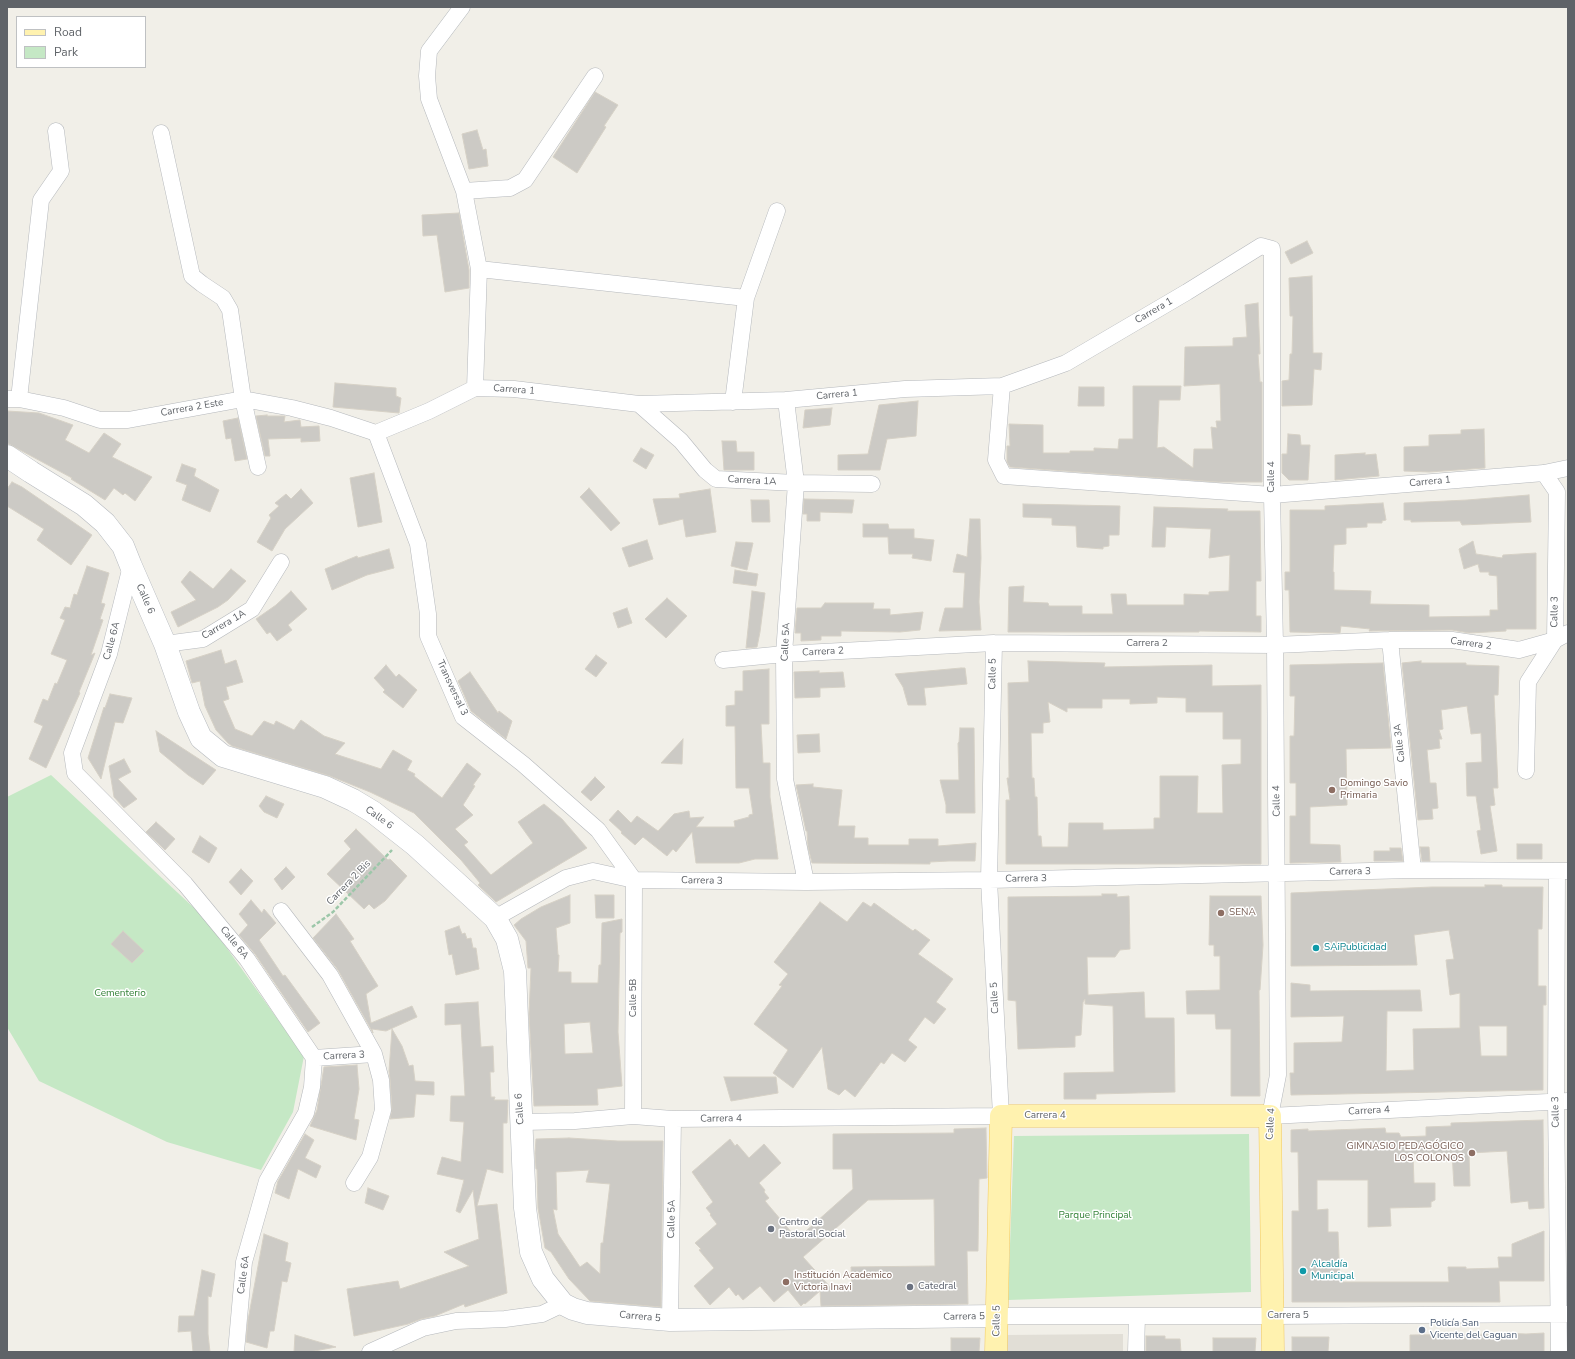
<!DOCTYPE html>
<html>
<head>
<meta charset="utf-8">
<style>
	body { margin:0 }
	#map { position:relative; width:1575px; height:1359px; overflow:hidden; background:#f1efe8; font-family:"Nunito Sans",sans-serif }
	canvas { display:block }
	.frame { position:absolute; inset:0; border:8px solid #5f6368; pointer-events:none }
	.legend { position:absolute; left:16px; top:16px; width:130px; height:52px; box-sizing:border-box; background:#fff; border:1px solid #bfc1c3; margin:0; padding:5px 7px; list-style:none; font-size:12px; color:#5f6368 }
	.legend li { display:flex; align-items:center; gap:8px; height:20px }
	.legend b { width:20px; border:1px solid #bfc1c3 }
</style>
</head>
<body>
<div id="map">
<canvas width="1575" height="1359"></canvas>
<div class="frame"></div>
<ul class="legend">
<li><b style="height:5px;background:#fff2af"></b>Road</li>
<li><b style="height:11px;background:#c5e8c5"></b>Park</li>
</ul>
</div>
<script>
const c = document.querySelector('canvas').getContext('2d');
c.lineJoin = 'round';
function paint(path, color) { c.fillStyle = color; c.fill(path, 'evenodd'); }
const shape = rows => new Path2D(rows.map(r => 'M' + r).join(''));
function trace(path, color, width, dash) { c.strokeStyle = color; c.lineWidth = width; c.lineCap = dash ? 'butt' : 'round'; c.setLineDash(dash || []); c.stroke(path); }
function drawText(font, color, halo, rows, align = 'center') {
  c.font = font + ' "Nunito Sans",sans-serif'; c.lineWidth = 3; c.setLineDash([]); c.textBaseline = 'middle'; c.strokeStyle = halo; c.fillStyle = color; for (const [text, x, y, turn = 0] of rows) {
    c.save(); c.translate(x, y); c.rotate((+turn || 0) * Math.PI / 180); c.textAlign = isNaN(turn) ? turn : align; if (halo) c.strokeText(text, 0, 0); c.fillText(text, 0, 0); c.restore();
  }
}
paint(shape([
	[1123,1334,1123,1352,1005,1352,1006,1335]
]), '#e1ded6');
paint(shape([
	[51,775,206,919,304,1056,293,1112,261,1170,167,1142,39,1081,7,1027,7,797],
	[1249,1134,1251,1292,1008,1300,1014,1136]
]), '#c5e8c5');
const building = shape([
	[595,92,618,105,604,126,606,127,577,173,553,157,595,92],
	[477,130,483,150,486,149,488,166,469,169,462,134,477,130],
	[459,213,469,270,469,288,445,292,437,235,423,236,422,215,459,213],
	[1307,241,1313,253,1291,264,1285,252,1307,241],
	[1312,276,1313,353,1322,353,1321,370,1314,369,1312,405,1282,406,1282,381,1289,380,1290,354,1292,354,1293,316,1290,316,1289,278,1312,276],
	[1258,303,1260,354,1258,354,1260,382,1262,382,1262,482,1218,482,1010,467,1007,462,1007,446,1010,446,1009,424,1043,425,1043,453,1070,453,1070,451,1094,451,1094,448,1118,449,1119,439,1133,439,1133,386,1181,386,1180,400,1159,400,1157,448,1164,447,1193,468,1194,449,1213,449,1211,427,1217,428,1216,421,1221,421,1220,384,1184,386,1185,347,1233,346,1233,338,1247,337,1245,305,1258,303],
	[335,383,396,388,396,396,401,398,399,413,333,407,335,383],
	[1079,387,1104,387,1104,406,1078,406,1079,387],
	[918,401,916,436,887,439,880,470,838,470,838,455,868,454,879,405,918,401],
	[832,408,830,425,803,428,805,410,832,408],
	[7,411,39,413,73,425,65,440,89,453,104,433,121,444,112,457,152,477,135,501,125,493,123,495,114,488,105,500,71,479,72,478,7,443,7,411],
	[267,415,267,416,285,416,284,422,300,420,301,427,319,426,320,441,301,442,301,438,268,439,270,456,265,456,256,416,267,415],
	[238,418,247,459,235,461,231,438,226,439,223,421,238,418],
	[1484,429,1485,468,1429,472,1404,471,1404,447,1429,446,1429,435,1461,434,1461,430,1484,429],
	[1288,434,1300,435,1301,445,1310,445,1308,480,1289,480,1282,473,1282,454,1287,454,1288,434],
	[722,441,736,441,737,452,754,452,754,470,724,470,722,441],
	[641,448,654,455,646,469,633,461,641,448],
	[1365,453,1365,455,1376,454,1379,476,1335,480,1335,455,1365,453],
	[182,464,196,469,194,476,219,490,210,512,182,500,187,485,176,481,182,464],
	[374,473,382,522,358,527,350,478,374,473],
	[12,482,22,487,92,535,71,565,37,540,44,529,7,506,7,489,12,482],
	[589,488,620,523,611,531,580,497,589,488],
	[301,489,313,503,285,529,272,551,257,542,271,518,269,515,279,506,275,503,286,494,291,499,301,489],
	[710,489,716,532,686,537,683,519,659,525,653,499,680,498,679,494,710,489],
	[1529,495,1531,522,1462,525,1460,521,1411,522,1411,520,1404,520,1404,503,1467,500,1529,495],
	[804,499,854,500,852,513,820,512,820,521,807,521,807,514,803,514,804,499],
	[751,500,769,500,770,522,752,522,751,500],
	[1383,503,1386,520,1382,521,1382,523,1367,523,1367,527,1346,528,1346,544,1334,545,1333,572,1334,572,1334,590,1371,591,1370,604,1429,605,1429,617,1490,616,1490,610,1498,610,1497,576,1489,575,1489,572,1480,572,1478,564,1464,569,1459,549,1473,541,1476,554,1502,558,1503,555,1536,553,1536,629,1506,629,1506,631,1469,633,1452,630,1369,631,1370,629,1341,626,1340,633,1290,632,1289,590,1285,590,1285,572,1290,572,1290,510,1325,510,1325,506,1383,503],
	[1023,504,1120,506,1119,535,1109,535,1109,546,1103,547,1103,549,1077,547,1076,526,1052,525,1052,518,1023,517,1023,504],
	[1154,507,1228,509,1227,511,1260,511,1261,581,1256,581,1256,616,1261,616,1261,632,1199,631,1199,632,1008,632,1009,587,1024,586,1023,602,1048,603,1049,606,1082,606,1082,614,1113,614,1111,594,1126,594,1127,605,1184,605,1184,594,1209,595,1209,592,1229,591,1230,555,1209,558,1211,529,1166,527,1165,547,1152,547,1154,507],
	[970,519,980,519,981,558,979,602,981,630,939,631,945,608,963,608,965,573,953,572,957,554,967,557,970,519],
	[863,524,888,524,889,529,914,529,914,538,934,540,931,561,912,558,913,554,889,554,888,537,863,537,863,524],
	[647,540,653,559,629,567,622,548,647,540],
	[736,542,753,543,747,570,731,566,736,542],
	[389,549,394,568,367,575,332,590,325,569,357,556,358,558,389,549],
	[87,566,109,573,101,603,105,604,100,619,103,620,91,655,95,653,79,692,80,693,46,768,29,759,43,726,34,722,43,699,48,701,55,683,57,684,67,660,51,654,65,620,60,618,65,607,70,608,74,594,77,595,87,566],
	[231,569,246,581,228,600,218,607,178,627,171,612,196,600,181,582,190,571,213,589,231,569],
	[735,570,758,574,756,586,733,583,735,570],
	[291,591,307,609,288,625,292,630,277,641,270,632,267,634,256,619,276,605,291,591],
	[752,591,765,593,760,632,757,647,746,648,752,591],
	[667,598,687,616,666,638,645,619,667,598],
	[825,603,874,603,873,609,890,609,890,615,923,612,920,630,900,632,841,631,841,636,821,636,821,640,801,641,801,633,795,633,797,608,821,608,825,603],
	[627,608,632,623,618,628,613,613,627,608],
	[221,650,225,664,236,660,243,682,226,687,229,699,223,701,235,729,252,736,264,721,274,725,276,721,294,730,301,720,324,736,345,743,335,754,381,769,393,750,412,761,407,770,415,774,414,776,442,798,467,763,481,774,473,785,475,786,463,805,473,815,455,829,468,842,464,845,491,875,533,843,518,822,544,804,562,819,587,848,496,902,478,885,480,883,461,860,414,813,370,792,330,776,232,746,228,743,216,730,205,706,200,681,192,683,186,661,221,650],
	[596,655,607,663,596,677,585,669,596,655],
	[1028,661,1105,663,1104,667,1212,665,1212,686,1261,685,1261,864,1006,864,1006,800,1010,800,1007,778,1009,778,1008,683,1029,682,1028,661],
	[1157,697,1186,698,1186,712,1223,712,1223,739,1241,739,1241,764,1222,765,1223,813,1197,813,1198,776,1160,776,1160,818,1154,818,1154,829,1103,830,1103,823,1069,823,1068,847,1042,847,1041,836,1038,836,1037,797,1035,797,1034,778,1032,778,1031,733,1043,733,1043,723,1050,722,1048,702,1067,712,1067,708,1102,708,1102,699,1130,699,1130,704,1157,703,1157,697],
	[1421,661,1421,663,1466,663,1466,665,1499,666,1498,695,1494,695,1498,788,1493,788,1495,805,1490,806,1497,851,1481,854,1477,831,1481,830,1476,796,1467,796,1466,763,1482,762,1481,733,1471,734,1467,706,1441,710,1443,729,1439,730,1442,739,1439,739,1440,748,1427,750,1430,783,1436,783,1438,808,1432,809,1433,819,1418,820,1402,663,1421,661],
	[1383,663,1391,748,1346,749,1347,805,1310,807,1310,844,1340,845,1341,862,1290,863,1290,816,1296,816,1296,783,1290,783,1290,736,1294,736,1295,696,1290,696,1290,665,1383,663],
	[386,665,396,677,399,674,417,690,403,708,383,692,385,690,374,678,386,665],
	[961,668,965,668,967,684,924,688,926,705,908,705,903,687,895,674,961,668],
	[769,669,769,724,761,724,763,763,770,763,770,797,778,859,755,859,739,863,696,863,692,832,676,852,673,849,667,856,643,837,635,845,621,833,622,832,609,820,618,810,631,823,637,816,658,831,674,814,689,811,690,818,704,817,696,827,735,827,734,821,749,817,749,815,753,814,749,788,736,788,735,726,726,726,726,706,735,705,735,691,743,691,743,671,769,669],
	[819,671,819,673,843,672,845,687,820,688,820,697,795,698,794,672,819,671],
	[470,672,498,713,499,711,512,721,506,739,471,711,458,681,470,672],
	[110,694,132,698,123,723,115,722,101,779,88,758,104,707,105,708,110,694],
	[960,728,974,728,975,813,946,813,946,805,940,780,959,780,958,743,959,742,960,728],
	[156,731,216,770,203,785,188,775,160,752,156,731],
	[819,734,820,752,798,753,797,735,819,734],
	[683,739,682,764,661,763,683,739],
	[124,759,131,772,118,779,137,799,124,808,114,797,109,766,124,759],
	[595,777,605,787,591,801,581,792,595,777],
	[813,784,813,787,842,790,838,826,855,826,854,838,868,838,868,845,909,845,909,839,938,839,938,846,976,843,975,861,949,861,930,862,930,864,812,863,808,847,807,831,806,831,796,785,813,784],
	[266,796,284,804,277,818,264,812,259,806,266,796],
	[156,822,175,839,165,850,146,832,156,822],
	[356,829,388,860,390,859,407,876,385,901,374,909,369,904,364,909,327,874,351,849,344,841,356,829],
	[200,836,217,848,209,863,192,852,200,836],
	[1517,844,1542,844,1542,859,1517,859,1517,844],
	[1420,847,1429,847,1430,861,1422,861,1420,847],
	[1390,848,1401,848,1403,861,1374,861,1374,851,1390,851,1390,848],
	[286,867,295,877,282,890,274,879,286,867],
	[241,869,253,881,241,895,229,882,241,869],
	[1485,885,1502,885,1502,887,1543,887,1542,929,1538,929,1538,986,1546,986,1546,1005,1543,1005,1543,1090,1291,1095,1290,1073,1294,1073,1294,1043,1342,1042,1344,1016,1291,1017,1291,983,1310,985,1310,991,1420,990,1422,1011,1387,1011,1386,1071,1414,1070,1413,1029,1460,1028,1460,993,1450,995,1446,960,1454,959,1449,930,1414,935,1417,965,1291,966,1291,893,1432,887,1485,887,1485,885],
	[1479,1026,1507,1026,1507,1056,1481,1056,1479,1026],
	[1102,894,1117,894,1117,897,1129,896,1130,949,1120,950,1115,957,1087,957,1088,995,1144,992,1145,1018,1174,1018,1175,1092,1096,1094,1096,1099,1064,1099,1064,1073,1114,1072,1113,1006,1085,1004,1085,999,1083,1002,1081,1035,1075,1036,1075,1047,1018,1049,1016,1001,1008,1000,1008,897,1102,896,1102,894],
	[570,895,570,923,556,928,558,955,559,955,558,972,571,972,571,983,598,983,599,965,601,965,602,923,622,919,622,932,620,933,618,1032,622,1086,597,1089,598,1105,534,1106,529,1014,531,968,528,968,526,941,514,925,521,919,541,907,570,895],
	[590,1022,593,1053,565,1054,564,1024,590,1022],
	[595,895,614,895,614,918,596,918,595,895],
	[1210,896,1261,896,1263,945,1260,990,1259,990,1260,1096,1231,1096,1231,1029,1216,1029,1215,1014,1187,1014,1186,991,1220,990,1220,956,1214,956,1214,945,1209,945,1210,896],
	[251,900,262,913,264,909,276,923,259,940,283,976,285,975,320,1023,308,1032,255,954,239,935,248,925,239,914,251,900],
	[820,902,847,922,863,902,871,907,874,903,913,931,915,929,930,940,918,954,953,979,936,1002,946,1009,934,1024,925,1017,908,1040,917,1047,905,1062,892,1053,884,1064,881,1062,855,1097,845,1089,839,1095,828,1089,822,1047,793,1088,773,1073,788,1050,754,1024,782,986,779,985,788,974,774,962,820,902],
	[336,914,354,939,350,941,378,986,366,994,371,1023,412,1006,417,1017,386,1031,372,1029,373,1033,338,970,313,938,336,914],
	[459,926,462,934,465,933,467,939,471,938,473,948,476,948,479,969,456,975,452,954,449,955,445,931,459,926],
	[123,931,144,951,132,963,111,944,123,931],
	[478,1002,481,1047,493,1046,494,1072,490,1072,491,1097,495,1097,494,1100,508,1100,507,1123,503,1123,503,1173,487,1169,477,1206,497,1204,507,1293,465,1307,464,1304,435,1316,421,1319,408,1324,354,1336,347,1289,398,1281,400,1289,469,1266,444,1252,479,1239,473,1190,460,1213,456,1211,464,1180,437,1174,442,1157,461,1162,464,1122,450,1121,451,1096,465,1096,461,1024,445,1025,445,1004,478,1002],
	[392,1029,402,1046,409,1066,413,1065,415,1081,434,1082,434,1095,416,1094,414,1117,390,1119,392,1109,390,1079,389,1071,392,1029],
	[357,1065,359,1089,354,1119,359,1120,356,1140,310,1126,317,1110,324,1067,357,1065],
	[724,1077,776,1077,778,1093,731,1101,724,1077],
	[1543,1120,1544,1208,1529,1209,1528,1201,1511,1203,1507,1151,1469,1153,1470,1186,1454,1186,1452,1153,1413,1154,1414,1183,1435,1183,1435,1200,1431,1202,1431,1207,1390,1208,1391,1226,1368,1227,1368,1180,1317,1180,1317,1210,1328,1209,1328,1232,1338,1232,1340,1282,1449,1282,1448,1267,1466,1267,1466,1269,1499,1268,1498,1257,1512,1257,1512,1244,1544,1231,1544,1281,1499,1281,1500,1302,1292,1302,1292,1211,1299,1211,1298,1152,1291,1152,1291,1130,1308,1129,1308,1131,1385,1128,1386,1133,1399,1133,1401,1137,1426,1136,1426,1127,1451,1126,1451,1123,1543,1120],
	[986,1128,987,1178,979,1179,978,1251,967,1251,968,1304,821,1306,820,1291,805,1304,804,1303,801,1306,788,1290,774,1302,760,1286,743,1300,738,1294,736,1296,729,1287,710,1305,694,1286,714,1268,699,1250,701,1249,695,1243,717,1224,710,1215,711,1214,706,1208,713,1202,692,1172,730,1139,735,1146,737,1144,749,1158,764,1144,781,1163,759,1183,765,1190,764,1192,769,1198,765,1201,797,1239,853,1189,852,1169,833,1169,833,1134,954,1133,954,1129,986,1128],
	[934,1199,935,1266,851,1267,852,1288,832,1289,803,1257,868,1200,934,1199],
	[305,1134,314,1140,305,1158,321,1166,316,1178,298,1169,289,1199,275,1193,278,1181,305,1134],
	[569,1138,618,1141,663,1141,661,1307,590,1301,569,1279,551,1252,545,1248,538,1208,537,1169,536,1169,535,1153,536,1139,569,1138],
	[589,1170,586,1182,610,1184,603,1243,601,1243,600,1274,587,1262,580,1267,558,1234,553,1209,557,1210,556,1172,589,1170],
	[368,1188,389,1196,383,1210,365,1203,368,1188],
	[264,1234,288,1243,285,1261,291,1263,287,1282,282,1281,274,1331,270,1331,267,1348,246,1342,248,1320,264,1234],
	[202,1270,215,1274,211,1297,208,1296,208,1334,210,1352,193,1352,191,1331,178,1332,179,1316,194,1316,202,1270],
	[1502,1333,1526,1334,1544,1333,1544,1352,1410,1352,1410,1335,1502,1334,1502,1333],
	[295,1335,336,1347,309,1352,294,1352,295,1335],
	[1146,1336,1165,1336,1165,1339,1180,1339,1181,1352,1146,1352,1146,1336],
	[1292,1337,1329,1337,1328,1352,1292,1352,1292,1337],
	[951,1338,980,1338,979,1352,951,1352,951,1338],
	[1213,1338,1256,1338,1255,1352,1213,1352,1213,1338]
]);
paint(building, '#cccac5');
trace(building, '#d6d1c6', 1);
const minor = shape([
	[462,7,429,51,427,76,429,99,464,191,479,269,475,388],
	[161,133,192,276,202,284,223,298,230,310,243,399,258,467],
	[464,191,510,188,525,180,595,76],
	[479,269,746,298],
	[1002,386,996,460,1004,476,1272,495,1544,473,1568,468],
	[7,399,19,399,64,408,100,420,128,420,243,399,292,408,331,418,376,433],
	[19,399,41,200,61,171,56,131],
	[786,400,796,483,784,654,785,779,806,882],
	[733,402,746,298,777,211],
	[639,404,681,441,705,470,716,479,796,483,872,484],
	[376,433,429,411,475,388,514,389,639,404,786,400,905,389,1002,386,1066,363,1187,292,1261,246,1272,249,1272,495,1275,645,1278,1075,1270,1116,1568,1101],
	[376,433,418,544,428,614,428,636,463,717,523,764,598,830,634,880,633,1116],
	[131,566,109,654,72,753,75,773,185,884,247,959,314,1058,312,1087,306,1113,267,1181,244,1262,236,1352],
	[1390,640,1413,870],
	[165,644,203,639,252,609,281,562],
	[723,660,784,654,994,643,1275,645,1390,640,1452,640,1519,650,1555,640,1568,633],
	[1526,771,1528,682,1555,640,1557,492,1544,473],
	[1557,872,1556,1101,1559,1352],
	[281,911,330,975,374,1054,381,1080,383,1110,370,1157,354,1183],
	[495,918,566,878,593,871,634,880,806,882,989,880,1413,870,1568,871],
	[314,1058,374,1054],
	[521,1122,575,1121,633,1116,673,1119,1001,1116,989,880,994,643],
	[997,1316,1272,1316,1568,1314],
	[670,1320,673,1119],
	[370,1352,423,1328,456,1321,505,1319,542,1314,563,1304],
	[1136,1352,1137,1316]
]);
const secondary = shape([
	[7,456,31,472,84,505,105,523,123,546,131,566,165,644,189,712,201,738,223,756,325,787,353,800,373,812,415,845,495,918,507,939,515,971,525,1208,531,1252,543,1279,563,1304,573,1309,587,1313,670,1320,997,1316]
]);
const primary = shape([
	[996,1352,1001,1116,1270,1116,1273,1352]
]);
trace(minor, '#b5b8bc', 17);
trace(secondary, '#b6babf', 23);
trace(primary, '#f2c960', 23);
trace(shape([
	[312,927,333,912,392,850]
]), '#9cc7a9', 2.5, [4, 2]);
trace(minor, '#fff', 16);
trace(secondary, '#fff', 22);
trace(primary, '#fff2af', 22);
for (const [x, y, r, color] of [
	[1332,790,4,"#8d6e63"],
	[1221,913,4,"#8d6e63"],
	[1316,948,4,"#0f9aa8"],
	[1472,1153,4,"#8d6e63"],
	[771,1229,4,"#6b7280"],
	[1303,1271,4,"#0f9aa8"],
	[786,1282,4,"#8d6e63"],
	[910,1287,4,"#6b7280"],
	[1422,1330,4,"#5c6f8a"]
]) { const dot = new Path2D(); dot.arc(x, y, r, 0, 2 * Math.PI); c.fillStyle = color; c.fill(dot); trace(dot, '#fff', 1.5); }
drawText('10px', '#5f6368', '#fff', [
	["Carrera 1",1154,311,-30],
	["Carrera 1",514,390,4],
	["Carrera 1",837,395,-5],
	["Carrera 2 Este",192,408,-10],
	["Calle 4",1272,477,-90],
	["Carrera 1A",752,481,3],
	["Carrera 1",1430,482,-5],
	["Calle 6",145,599,66],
	["Calle 3",1555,612,-89],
	["Carrera 1A",224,625,-30],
	["Calle 6A",112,641,-75],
	["Calle 5A",786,642,-87],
	["Carrera 2",1147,644],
	["Carrera 2",1471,644,8],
	["Carrera 2",823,652,-3],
	["Calle 5",993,674,-89],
	["Transversal 3",452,688,65],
	["Calle 3A",1400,743,-96],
	["Calle 4",1277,801,-91],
	["Calle 6",379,818,36],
	["Carrera 3",1350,872,-1],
	["Carrera 3",1026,879,-1],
	["Carrera 3",702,881,1],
	["Carrera 2 Bis",349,883,-46],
	["Calle 6A",234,943,51],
	["Calle 5B",634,998,-90],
	["Calle 5",995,998,-93],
	["Carrera 3",344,1056,-3],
	["Calle 6",520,1109,-94],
	["Carrera 4",1369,1111,-3],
	["Calle 3",1556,1112,-91],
	["Carrera 4",1045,1116],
	["Carrera 4",721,1119,-1],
	["Calle 4",1271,1124,-87],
	["Calle 5A",672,1219,-89],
	["Calle 6A",244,1275,-82],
	["Carrera 5",1288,1316],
	["Carrera 5",640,1317,5],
	["Carrera 5",964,1317,-1],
	["Calle 5",997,1321,-89]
]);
drawText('10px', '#785e54', '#fff', [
	["Domingo Savio",1340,784],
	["Primaria",1340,796],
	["SENA",1229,913],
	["GIMNASIO PEDAGÓGICO",1464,1147,"right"],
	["LOS COLONOS",1464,1159,"right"],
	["Institución Academico",794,1276],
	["Victoria Inavi",794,1288]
], 'left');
drawText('10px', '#0d838f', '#fff', [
	["SAiPublicidad",1324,948],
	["Alcaldía",1311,1265],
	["Municipal",1311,1277]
], 'left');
drawText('10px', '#348238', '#fff', [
	["Cementerio",120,994],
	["Parque Principal",1095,1216]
]);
drawText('10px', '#5b616d', '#fff', [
	["Centro de",779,1223],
	["Pastoral Social",779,1235],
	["Catedral",918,1287]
], 'left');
drawText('10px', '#4e5e75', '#fff', [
	["Policía San",1430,1324],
	["Vicente del Caguan",1430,1336]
], 'left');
</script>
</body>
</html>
